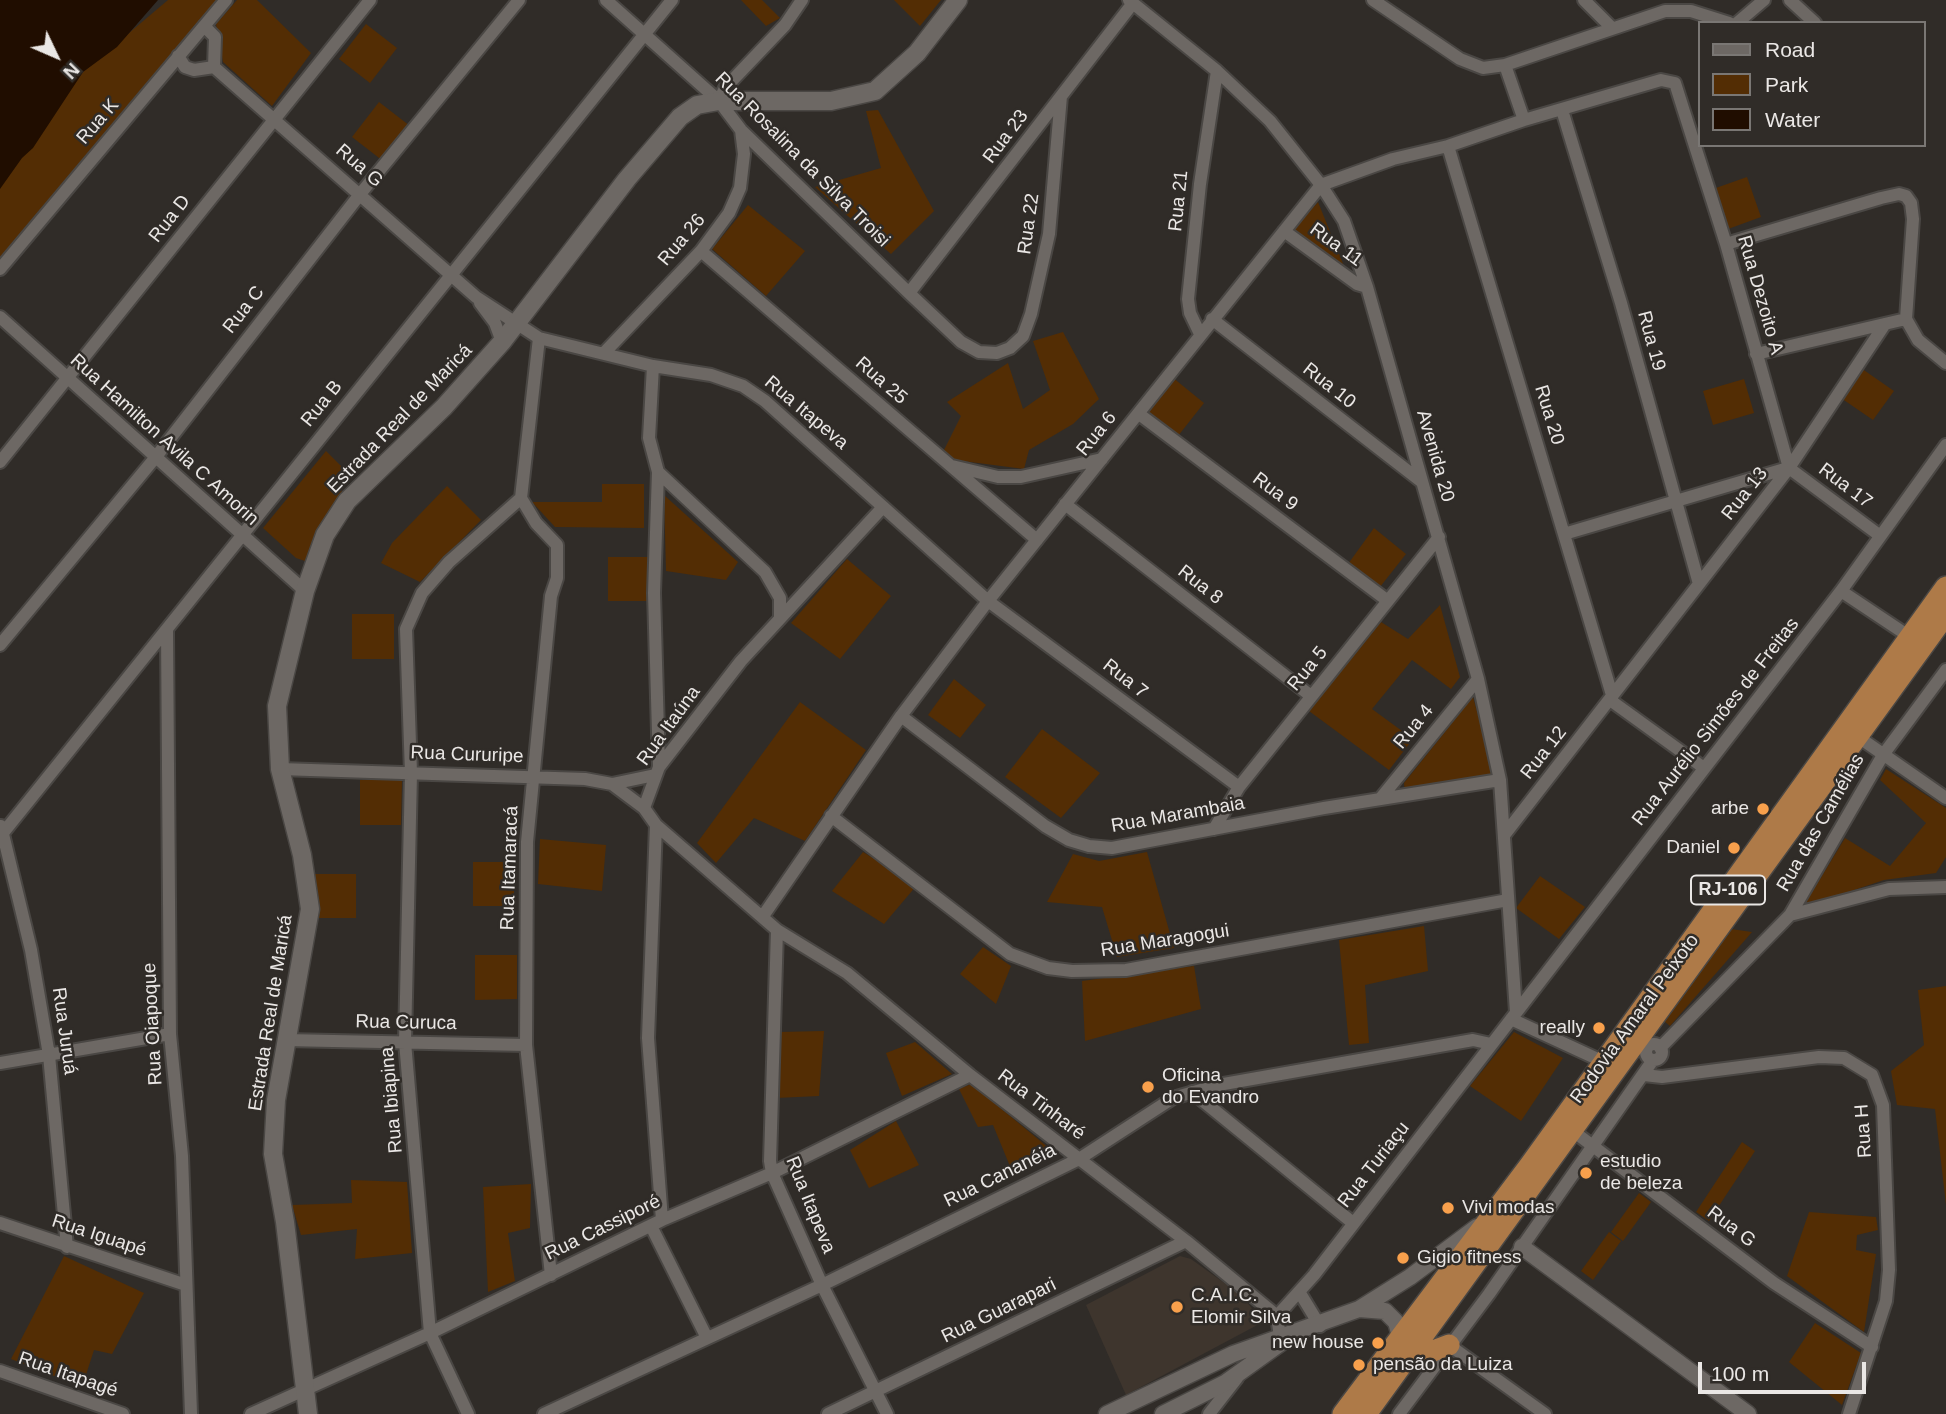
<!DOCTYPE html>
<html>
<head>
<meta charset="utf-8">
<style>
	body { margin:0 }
	#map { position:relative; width:1946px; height:1414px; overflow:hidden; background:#302c28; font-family:Arial,sans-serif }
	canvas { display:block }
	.legend { position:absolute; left:1698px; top:21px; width:228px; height:126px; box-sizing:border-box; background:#302c28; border:2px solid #7a7774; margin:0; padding:9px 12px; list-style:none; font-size:21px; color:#eae7e5 }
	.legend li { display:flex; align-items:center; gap:14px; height:35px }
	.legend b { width:35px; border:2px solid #7a7774 }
	.north { position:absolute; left:21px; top:21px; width:70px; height:70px; -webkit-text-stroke:5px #302c28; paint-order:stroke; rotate:134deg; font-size:19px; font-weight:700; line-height:28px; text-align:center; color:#eae7e5 }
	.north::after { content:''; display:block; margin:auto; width:24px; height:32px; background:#eae7e5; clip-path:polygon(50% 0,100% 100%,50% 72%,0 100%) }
	.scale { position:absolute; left:1698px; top:1362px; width:168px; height:32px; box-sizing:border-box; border:4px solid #eae7e5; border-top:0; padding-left:9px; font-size:21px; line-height:24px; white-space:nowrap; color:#eae7e5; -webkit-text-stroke:5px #302c28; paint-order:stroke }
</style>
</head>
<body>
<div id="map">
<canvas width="1946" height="1414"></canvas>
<ul class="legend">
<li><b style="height:9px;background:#6d6864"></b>Road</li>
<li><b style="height:19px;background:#532d04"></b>Park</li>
<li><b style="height:19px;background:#200d00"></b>Water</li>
</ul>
<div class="north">N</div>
<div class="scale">100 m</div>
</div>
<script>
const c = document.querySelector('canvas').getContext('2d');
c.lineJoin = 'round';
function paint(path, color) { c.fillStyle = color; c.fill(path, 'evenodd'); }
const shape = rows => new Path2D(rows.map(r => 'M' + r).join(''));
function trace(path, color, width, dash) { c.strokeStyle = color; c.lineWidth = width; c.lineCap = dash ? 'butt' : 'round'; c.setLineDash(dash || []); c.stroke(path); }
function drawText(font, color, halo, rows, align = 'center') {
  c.font = font + ' Arial,sans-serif'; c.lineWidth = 5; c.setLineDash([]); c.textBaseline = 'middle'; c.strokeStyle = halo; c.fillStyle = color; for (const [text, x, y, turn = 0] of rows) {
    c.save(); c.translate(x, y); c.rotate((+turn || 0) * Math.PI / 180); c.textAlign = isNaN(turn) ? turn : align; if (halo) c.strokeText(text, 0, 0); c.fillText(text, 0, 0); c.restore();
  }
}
paint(shape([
	[1180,1256,1191,1259,1241,1295,1263,1322,1126,1395,1086,1305]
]), '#3e352d');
paint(shape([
	[168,0,217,0,0,257,0,186,83,72],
	[237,0,257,0,311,53,272,106,223,62,216,24],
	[741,0,762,0,780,18,766,26],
	[894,0,941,0,920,26],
	[366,24,397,48,370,83,339,59],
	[379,102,410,126,383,161,352,137],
	[878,110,934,211,891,254,815,187,881,168,866,111],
	[1747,177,1761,217,1728,229,1713,189],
	[1318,202,1346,271,1293,230],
	[748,205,805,251,766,296,712,249],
	[1063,332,1099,399,1073,424,1029,450,1024,469,940,458,961,416,947,402,1008,363,1023,409,1050,390,1033,341],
	[1858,366,1894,391,1873,420,1838,396],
	[1172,377,1204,403,1178,436,1147,413],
	[1744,379,1754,413,1713,425,1703,391],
	[326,451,345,470,335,485,342,491,305,561,296,558,263,528],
	[602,484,644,484,644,528,555,527,532,502,602,502],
	[447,486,481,520,420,582,381,563,392,543],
	[664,495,738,562,726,580,666,571],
	[1374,528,1406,554,1380,587,1348,564],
	[608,557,649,557,649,601,608,601],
	[847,559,891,596,840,659,791,623],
	[1440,605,1460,677,1451,689,1412,660,1372,709,1413,739,1389,770,1309,711,1381,622,1408,639],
	[352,614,394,614,394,659,352,659],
	[954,679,986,705,960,738,928,715],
	[1473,697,1493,769,1491,775,1487,779,1405,792,1404,783],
	[800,702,866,750,805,841,754,818,716,863,697,843],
	[1042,729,1100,773,1061,818,1005,777],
	[1886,769,1946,808,1946,857,1936,873,1884,880,1803,907,1845,838,1890,866,1926,823,1880,780],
	[360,780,402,780,401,825,360,825],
	[540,839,606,845,602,891,538,884],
	[863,852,917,885,884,924,832,891],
	[1147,852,1174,948,1117,957,1102,907,1047,902,1073,854,1099,861],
	[473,862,514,862,514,906,473,906],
	[315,874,356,874,356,918,315,918],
	[1540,876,1585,907,1559,939,1516,908],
	[1424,926,1428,971,1365,985,1369,1043,1349,1045,1339,940],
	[1731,929,1752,932,1670,1026,1664,1021],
	[983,947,1011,966,996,1004,960,974],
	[475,955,517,955,517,999,475,1000],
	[1194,966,1201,1009,1085,1041,1082,981],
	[1946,986,1946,1205,1935,1109,1897,1105,1891,1071,1924,1045,1918,990],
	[824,1031,819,1096,776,1098,779,1032],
	[1514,1032,1563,1058,1521,1121,1470,1086],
	[915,1042,952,1074,902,1096,886,1053],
	[971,1084,1055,1153,1014,1176,993,1125,978,1127,959,1089],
	[896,1121,919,1165,869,1188,850,1150],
	[1742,1142,1755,1151,1709,1221,1696,1212],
	[351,1180,407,1182,412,1253,355,1259,357,1229,301,1235,292,1205,352,1203],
	[531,1184,530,1228,508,1233,515,1281,488,1292,483,1187],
	[1639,1193,1651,1202,1623,1241,1611,1232],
	[1809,1212,1876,1217,1878,1230,1857,1235,1856,1250,1876,1254,1864,1332,1787,1276],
	[1609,1232,1621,1241,1593,1280,1581,1271],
	[64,1256,144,1293,112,1354,94,1350,82,1387,11,1359],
	[1815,1323,1861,1353,1842,1405,1789,1362]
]), '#532d04');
paint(shape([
	[0,0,158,0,117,47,83,72,33,148,22,158,0,189]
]), '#200d00');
const minor = shape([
	[606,0,719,101,741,130,909,293,961,342,979,352,997,353,1010,348,1023,336,1031,314,1049,234,1061,96],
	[1129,0,1217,71,1270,121,1321,185,1344,221,1367,287,1478,679,1500,780,1516,1012],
	[1373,0,1460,59,1483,68,1505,65,1665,11,1691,11,1729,23],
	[1584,0,1611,27],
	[1790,0,1815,23],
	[1737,23,1764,0],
	[204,26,215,37,214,67,476,297,539,338,653,366,711,375,743,386,765,401,988,601,1239,787],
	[178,56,185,67,194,70,214,67],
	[1505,65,1524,120],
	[719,101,725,88,785,25,802,0],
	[1562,110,1621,303,1699,584],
	[1448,146,1612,695],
	[1284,231,1357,284,1367,287],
	[1726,244,1881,198,1899,194,1906,196,1911,203,1913,219,1906,319,1918,340,1946,363],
	[701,251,1037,540],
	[0,269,226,0],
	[909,293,1133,3],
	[480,303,495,323,502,342],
	[0,317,305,591],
	[1212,319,1422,482],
	[1200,334,1190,313,1188,299,1200,184,1217,71],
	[539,338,521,498,536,523,557,545,557,578,551,596,527,842,526,1045,551,1275],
	[604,353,701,251,729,213,740,188,744,154,741,130],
	[1756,354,1906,319],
	[653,366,649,438,658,472,765,572,780,598,780,618],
	[1139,414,1388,601],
	[0,462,370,0],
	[952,466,998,477,1021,477,1102,459],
	[1789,468,1879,535],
	[658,472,654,593,659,767],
	[1065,504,1311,696],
	[883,507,741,661,659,767,644,808,656,825,777,930,770,1161,772,1173,822,1285,887,1414],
	[1564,534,1788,468],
	[1841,591,1910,637],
	[167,631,170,1034,182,1156,191,1414],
	[0,645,155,458,361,193,519,0],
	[1610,700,1704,768],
	[901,716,1045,826,1069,840,1089,846,1112,848,1324,808,1500,780],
	[1857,736,1946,798],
	[280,769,585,779,612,784,644,808],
	[612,784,655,775],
	[1380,799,1478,679],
	[831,816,1010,954,1048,968,1072,971,1126,970,1508,900],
	[656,825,648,1038,662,1220],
	[1,826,31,950,49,1055,67,1247],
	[1214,829,1239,787,1439,537],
	[3,833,672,0],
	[1505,834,1789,468,1885,324],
	[1790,915,1889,889,1946,887],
	[763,916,901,716,988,601,1321,185,1393,159,1448,146,1524,120,1661,80,1675,83,1726,244,1789,468],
	[777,930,847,973,970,1075,1186,1241,1277,1316],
	[1511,1019,1604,1062],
	[285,1040,526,1045],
	'1646 1052a8 8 0 1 1 16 0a8 8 0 1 1-16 0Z',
	[1660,1048,1790,915,1883,755,1946,670],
	[0,1063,170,1034],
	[1644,1075,1662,1077,1819,1057,1844,1058,1872,1075,1883,1105,1889,1270,1886,1301,1849,1414],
	[1192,1092,1353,1223],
	[1573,1131,1774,1283,1872,1347],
	[0,1223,186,1285],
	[651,1226,706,1336],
	[1300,1293,1320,1326],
	[1280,1337,1277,1316,1314,1275,1841,591,1946,445],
	[1449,1345,1545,1414],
	[0,1371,123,1414],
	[251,1414,430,1333,662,1220,772,1173,970,1075],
	[468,1414,430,1333,405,1042,411,773,406,629,422,593,449,562,521,498],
	[544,1414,822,1285,1079,1159,1173,1098,1218,1085,1473,1040,1491,1044],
	[828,1414,1186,1241],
	[1209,1414,1237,1378],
	[1399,1414,1489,1294,1653,1060]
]);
const tertiary = shape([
	[1522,1247,1748,1414],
	[1359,1309,1385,1311,1396,1322,1400,1336],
	[1107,1414,1233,1354,1359,1309,1410,1277,1477,1227],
	[1163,1414,1225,1383,1285,1340]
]);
const secondary = shape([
	[308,1414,285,1222,273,1154,276,1100,310,909,302,855,280,769,277,706,305,591,325,535,347,501,444,407,502,342,627,179,680,117,697,105,719,101,831,101,875,91,917,53,958,0]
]);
const trunk = shape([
	[1404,1362,1449,1345],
	[1343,1414,1530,1165,1946,587],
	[1366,1414,1946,614]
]);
trace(minor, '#4a4744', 16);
trace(tertiary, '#4a4744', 19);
trace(secondary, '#4a4744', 21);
trace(trunk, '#4a4744', 24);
trace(minor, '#6d6864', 12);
trace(tertiary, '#6d6864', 16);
trace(secondary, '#6d6864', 18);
trace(trunk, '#ae7a48', 21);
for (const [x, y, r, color] of [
	[1763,809,7,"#f8a04c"],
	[1734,848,7,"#f8a04c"],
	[1599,1028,7,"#f8a04c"],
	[1148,1087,7,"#f8a04c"],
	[1586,1173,7,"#f8a04c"],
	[1448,1208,7,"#f8a04c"],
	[1403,1258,7,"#f8a04c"],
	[1177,1307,7,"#f8a04c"],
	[1378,1343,7,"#f8a04c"],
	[1359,1365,7,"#f8a04c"]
]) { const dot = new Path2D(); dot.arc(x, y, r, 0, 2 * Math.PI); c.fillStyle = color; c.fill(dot); trace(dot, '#302c28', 2.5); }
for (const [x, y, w] of [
	[1728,890,74]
]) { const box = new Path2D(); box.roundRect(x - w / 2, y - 14.5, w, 29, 5); c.fillStyle = '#302c28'; c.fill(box); trace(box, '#eae7e5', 2); }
drawText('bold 18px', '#eae7e5', null, [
	["RJ-106",1728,890]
]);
drawText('19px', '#eae7e5', '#302c28', [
	["Rua K",98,122,-49],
	["Rua 23",1006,137,-53],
	["Rua Rosalina da Silva Troisi",802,160,45],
	["Rua G",359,166,41],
	["Rua 21",1179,201,-84],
	["Rua D",170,219,-52],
	["Rua 22",1029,224,-82],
	["Rua 26",682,240,-50],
	["Rua 11",1336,245,36],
	["Rua Dezoito A",1760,295,74],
	["Rua C",244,310,-52],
	["Rua 19",1651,341,75],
	["Rua 25",881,381,41],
	["Rua 10",1329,386,38],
	["Rua B",322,404,-51],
	["Rua Itapeva",806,413,40],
	["Rua 20",1549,415,73],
	["Estrada Real de Maricá",400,419,-46],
	["Rua 6",1097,434,-51],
	["Rua Hamilton Avila C Amorin",164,440,42],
	["Avenida 20",1435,456,74],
	["Rua 17",1845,486,37],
	["Rua 9",1275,492,37],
	["Rua 13",1745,494,-52],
	["Rua 8",1200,585,38],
	["Rua 5",1308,669,-51],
	["Rua 7",1125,679,38],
	["Rua Aurélio Simões de Freitas",1716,722,-52],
	["Rua Itaúna",669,726,-54],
	["Rua 4",1414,727,-51],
	["Rua 12",1544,753,-52],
	["Rua Cururipe",467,755,2],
	["Rua Marambaia",1178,815,-10],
	["Rua das Camélias",1821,823,-60],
	["Rua Itamaracá",510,868,-88],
	["Rua Maragogui",1165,941,-9],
	["Estrada Real de Maricá",271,1013,-81],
	["Rodovia Amaral Peixoto",1635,1019,-54],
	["Rua Curuca",406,1023,1],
	["Rua Oiapoque",153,1024,-93],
	["Rua Juruá",64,1031,82],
	["Rua Ibiapina",392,1100,-95],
	["Rua Tinharé",1041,1105,37],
	["Rua H",1864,1131,-94],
	["Rua Turiaçu",1374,1165,-52],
	["Rua Cananéia",1000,1176,-26],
	["Rua Itapeva",810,1205,68],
	["Rua G",1731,1227,37],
	["Rua Cassiporé",603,1228,-26],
	["Rua Iguapé",99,1236,18],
	["Rua Guarapari",999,1311,-26],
	["Rua Itapagé",68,1375,19]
]);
drawText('19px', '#eae7e5', '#302c28', [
	["arbe",1749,809,"right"],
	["Daniel",1720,848,"right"],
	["really",1585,1028,"right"],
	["Oficina",1162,1076],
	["do Evandro",1162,1098],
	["estudio",1600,1162],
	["de beleza",1600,1184],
	["Vivi modas",1462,1208],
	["Gigio fitness",1417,1258],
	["C.A.I.C.",1191,1296],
	["Elomir Silva",1191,1318],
	["new house",1364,1343,"right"],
	["pensão da Luiza",1373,1365]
], 'left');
</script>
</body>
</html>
